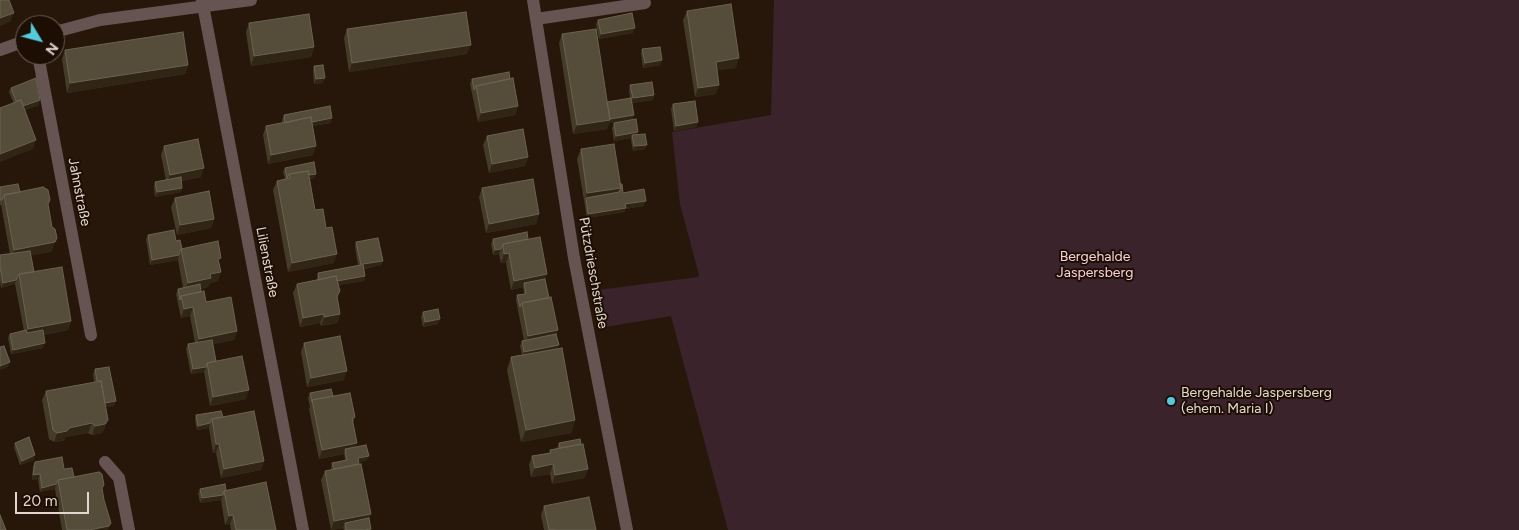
<!DOCTYPE html>
<html>
<head>
<meta charset="utf-8">
<style>
	body { margin:0 }
	#map { position:relative; width:1519px; height:530px; overflow:hidden; background:#27170a; font-family:Figtree,sans-serif }
	canvas { display:block }
	.north { position:absolute; left:15px; top:15px; width:50px; height:50px; box-sizing:border-box; background:#1d0e03; border:1px solid #6c5e54; border-radius:50%; rotate:127deg; font-size:14px; font-weight:700; line-height:20px; text-align:center; color:#e2d6ce }
	.north::after { content:''; display:block; margin:auto; width:18px; height:22px; background:#54cadd; clip-path:polygon(50% 0,100% 100%,50% 72%,0 100%) }
	.scale { position:absolute; left:15px; top:492px; width:74px; height:22px; box-sizing:border-box; border:2px solid #e2d6ce; border-top:0; padding-left:6px; font-size:15px; line-height:18px; white-space:nowrap; color:#e2d6ce; -webkit-text-stroke:4px #1d0e03; paint-order:stroke }
</style>
</head>
<body>
<div id="map">
<canvas width="1519" height="530"></canvas>
<div class="north">N</div>
<div class="scale">20 m</div>
</div>
<script>
const c = document.querySelector('canvas').getContext('2d');
c.lineJoin = 'round';
function paint(path, color) { c.fillStyle = color; c.fill(path, 'evenodd'); }
const shape = rows => new Path2D(rows.map(r => 'M' + r).join(''));
function trace(path, color, width, dash) { c.strokeStyle = color; c.lineWidth = width; c.lineCap = dash ? 'butt' : 'round'; c.setLineDash(dash || []); c.stroke(path); }
function drawText(font, color, halo, rows, align = 'center') {
  c.font = font + ' Figtree,sans-serif'; c.lineWidth = 4; c.setLineDash([]); c.textBaseline = 'middle'; c.strokeStyle = halo; c.fillStyle = color; for (const [text, x, y, turn = 0] of rows) {
    c.save(); c.translate(x, y); c.rotate((+turn || 0) * Math.PI / 180); c.textAlign = isNaN(turn) ? turn : align; if (halo) c.strokeText(text, 0, 0); c.fillText(text, 0, 0); c.restore();
  }
}
paint(shape([
	[774,0,1519,0,1519,530,728,530,671,316,605,327,598,290,698,277,699,275,680,204,672,132,771,115]
]), '#3a232b');
trace(shape([
	[202,0,303,530],
	[533,0,574,258,627,530],
	[536,19,645,3],
	[55,32,100,20,251,0],
	[0,50,25,41],
	[38,55,91,335],
	[105,462,119,478,129,530]
]), '#655451', 12);
paint(shape([
	[687,11,736,68,717,70,716,94,695,97,683,20],
	[598,20,633,33,599,39,596,24],
	[249,23,314,47,311,57,251,66,246,32],
	[347,29,467,54,349,72,344,38],
	[562,34,607,102,630,98,629,90,630,85,654,95,653,100,632,103,634,115,632,120,609,123,607,129,573,134,559,43],
	[642,49,661,65,643,68,641,54],
	[65,50,188,65,185,74,67,93,62,59],
	[314,66,323,83,314,84,313,71],
	[472,79,510,79,518,106,515,115,478,122,470,84],
	[11,88,39,105,25,110,33,149,9,92],
	[673,104,698,122,696,127,674,131,671,109],
	[284,115,331,123,313,126,313,155,268,164,263,135,266,126,282,123,282,120],
	[614,123,637,135,645,149,633,151,631,140,631,138,614,141,612,128],
	[487,136,528,157,525,166,489,173,483,145],
	[164,146,201,177,181,181,182,188,181,192,155,197,154,187,155,182,166,180,161,155],
	[581,149,620,184,623,193,644,206,625,209,624,212,587,218,577,159],
	[285,168,316,174,314,178,310,179,315,210,334,263,288,272,273,190,277,181,285,179,283,172],
	[0,187,20,192,48,205,53,248,51,252,31,255,34,272,71,321,68,330,43,335,43,348,11,354,8,338,10,334,24,331,15,284,1,288,0,281,0,255,10,254,1,205,0,205],
	[482,188,539,214,536,224,486,233,479,197],
	[175,198,214,219,211,228,177,235,171,207],
	[148,235,176,241,182,249,219,263,218,281,210,283,208,287,201,289,201,292,206,302,237,331,234,340,213,344,216,361,246,399,210,406,204,372,191,374,186,349,188,344,195,343,190,316,181,318,176,294,178,289,183,288,178,260,150,265,146,239],
	[493,239,528,239,545,279,549,298,558,330,556,334,559,345,557,348,575,420,571,433,521,442,507,370,511,357,522,355,520,346,522,341,524,341,516,300,517,295,524,294,523,287,511,290,506,263,501,263,499,254,493,255,491,244],
	[356,242,381,265,364,269,365,276,364,281,338,285,340,291,337,298,340,314,337,323,321,326,320,323,300,327,293,293,297,284,317,280,317,278,318,273,358,265,355,247],
	[423,312,438,324,423,327,421,317],
	[304,343,344,380,307,387,301,352],
	[95,369,114,406,105,407,108,420,104,429,102,433,92,435,88,433,66,437,63,441,54,442,49,439,42,400,46,391,94,382,93,374],
	[310,393,333,396,355,417,353,423,355,447,367,460,358,462,369,518,370,530,344,530,343,528,331,530,321,480,325,471,331,470,331,468,332,463,345,460,344,454,319,459,309,409,310,407,308,398],
	[196,415,223,417,264,461,261,470,221,478,216,453,213,453,209,428,197,430,195,420],
	[15,443,34,460,20,465,14,447],
	[559,443,585,478,552,484,550,474,531,477,529,465,532,456,549,453,550,450,557,448],
	[35,462,74,477,102,490,108,530,62,530,55,489,40,492,38,479,32,480,33,466],
	[200,489,226,490,276,530,231,530,230,524,225,525,221,500,200,503,198,493],
	[544,506,596,530,544,530,541,515]
]), '#443c28');
paint(shape([
	[14,13,10,22,0,26,0,18],
	[635,28,633,33,599,39,601,34],
	[471,45,467,54,349,72,352,63],
	[314,47,311,57,251,66,254,56],
	[739,58,736,68,713,71,716,62],
	[662,60,661,65,643,68,645,63],
	[188,65,185,74,67,93,70,83],
	[325,78,323,83,314,84,316,79],
	[719,85,716,94,695,97,698,88],
	[654,95,653,100,631,103,633,98],
	[40,100,39,105,19,112,20,107],
	[518,106,515,115,478,122,481,113],
	[634,115,632,120,609,123,607,129,573,134,577,125,607,119],
	[332,118,331,123,284,131,286,126],
	[698,122,696,127,674,131,676,126],
	[638,132,636,137,632,135,631,138,614,141,616,136],
	[36,140,33,149,0,162,0,154],
	[647,145,645,149,633,151,634,146],
	[316,146,313,155,268,164,271,155],
	[528,157,525,166,489,173,492,164],
	[204,168,201,177,166,184,170,175],
	[316,174,314,178,288,183,290,178],
	[182,188,181,192,155,197,157,192],
	[621,188,618,197,586,198,584,203,587,193],
	[646,201,644,206,625,209,624,212,587,218,588,214,625,204],
	[539,214,536,224,486,233,489,224],
	[214,219,211,228,177,235,180,225],
	[57,238,51,252,11,259,14,250],
	[501,249,499,254,493,255,495,250],
	[509,253,506,263,501,263,504,254],
	[337,254,334,263,288,272,292,263],
	[179,255,178,260,150,265,152,260],
	[383,261,381,265,361,269,363,264],
	[221,272,218,281,210,283,208,287,184,292,188,283,210,274],
	[547,274,544,283,524,283,523,287,511,290,514,281],
	[365,276,364,281,318,288,320,283],
	[16,280,15,284,1,288,3,283],
	[193,307,190,316,181,318,184,309],
	[324,314,320,323,300,327,303,318],
	[340,314,337,323,321,326,324,317],
	[440,319,438,324,423,327,425,322],
	[71,321,68,330,25,338,28,329],
	[558,330,555,339,525,345,528,336],
	[237,331,234,340,196,348,199,339],
	[45,343,43,348,11,354,13,350],
	[559,345,557,350,522,356,524,352],
	[10,362,8,367,0,370,0,366],
	[206,367,204,372,191,374,193,369],
	[347,371,344,380,307,387,311,378],
	[249,390,246,399,210,406,213,397],
	[116,401,114,406,101,408,102,403],
	[108,420,104,429,102,433,92,435,95,426],
	[575,420,571,433,521,442,526,430],
	[92,423,88,433,66,437,63,441,54,442,57,433,69,428],
	[210,423,209,428,197,430,198,426],
	[357,443,353,452,345,449,344,454,319,459,322,450],
	[216,444,219,444,216,453,213,453],
	[35,455,34,460,20,465,22,461],
	[369,456,367,460,356,463,358,458],
	[264,461,261,470,221,478,224,469],
	[553,464,550,474,531,477,535,468],
	[588,469,585,478,552,484,555,475],
	[40,474,38,479,32,480,33,475],
	[56,484,55,489,40,492,42,488],
	[223,495,221,500,200,503,202,498],
	[371,514,367,523,345,523,343,528,331,530,334,521],
	[233,515,230,524,225,525,229,516],
	[111,523,108,530,89,530]
]), '#312615');
const building = shape([
	[0,0,9,0,14,13,0,18,0,0],
	[731,4,739,58,716,62,719,85,698,88,687,11,731,4],
	[466,12,471,45,352,63,347,29,466,12],
	[632,13,635,28,601,34,598,20,632,13],
	[309,14,314,47,254,56,249,23,309,14],
	[596,29,610,120,577,125,562,34,596,29],
	[183,32,188,65,70,83,65,50,183,32],
	[660,47,662,60,645,63,642,49,660,47],
	[323,65,325,78,316,79,314,66,323,65],
	[509,72,510,79,476,86,474,90,472,79,509,72],
	[36,78,40,100,23,106,21,100,16,101,11,88,36,78],
	[513,78,518,106,481,113,476,86,513,78],
	[652,82,654,95,633,98,630,85,652,82],
	[631,98,634,115,610,119,607,102,631,98],
	[21,100,36,140,0,154,0,108,21,100],
	[695,101,698,122,676,126,673,104,695,101],
	[330,106,332,118,312,122,311,117,285,123,284,115,330,106],
	[311,117,316,146,271,155,266,126,311,117],
	[636,119,638,132,616,136,614,123,636,119],
	[523,129,528,157,492,164,487,136,523,129],
	[645,134,647,145,634,146,632,135,645,134],
	[198,139,204,168,170,175,164,146,198,139],
	[614,144,621,188,587,193,581,149,614,144],
	[314,162,316,174,309,175,308,171,289,174,287,178,285,168,314,162],
	[308,171,315,210,323,209,326,228,332,227,337,254,292,263,277,181,290,178,289,174,308,171],
	[181,177,182,188,157,192,155,182,181,177],
	[533,179,539,214,489,224,482,188,533,179],
	[18,184,20,192,4,195,2,200,0,200,0,187,18,184],
	[620,184,622,184,623,193,644,189,646,201,625,204,626,208,588,214,586,198,619,192,621,188,620,184],
	[43,187,48,190,50,200,48,204,52,227,55,229,57,238,55,242,14,250,4,195,43,187],
	[209,191,214,219,180,225,175,198,209,191],
	[174,230,176,241,180,240,182,249,181,249,179,253,179,255,152,260,148,235,174,230],
	[527,232,528,239,503,244,501,249,495,250,493,239,527,232],
	[540,237,547,274,514,281,509,253,504,254,503,244,540,237],
	[378,238,383,261,363,264,365,276,337,281,336,276,319,280,318,273,361,265,356,242,378,238],
	[218,241,221,258,218,259,221,272,210,274,211,278,188,283,181,249,218,241],
	[30,251,34,272,19,274,16,280,3,283,0,267,0,255,30,251],
	[62,267,71,321,28,329,19,274,62,267],
	[336,276,340,291,337,296,340,314,324,317,324,314,303,318,297,284,336,276],
	[545,279,549,298,522,303,520,307,517,295,526,294,524,283,545,279],
	[200,284,201,292,181,296,180,300,178,289,200,284],
	[204,291,206,302,231,297,237,331,199,339,193,307,184,309,181,296,204,291],
	[551,297,558,330,528,336,522,303,551,297],
	[438,309,440,319,425,322,423,312,438,309],
	[26,330,27,333,43,330,45,343,13,350,10,334,26,330],
	[556,334,559,345,524,352,522,341,556,334],
	[340,336,347,371,311,378,304,343,340,336],
	[212,340,216,361,207,363,206,367,193,369,188,344,212,340],
	[4,346,10,362,0,366,0,347,4,346],
	[562,348,575,420,526,430,511,357,562,348],
	[242,356,249,390,213,397,207,363,242,356],
	[109,367,116,401,105,403,101,381,97,381,95,369,109,367],
	[101,381,108,420,105,424,95,426,92,423,69,428,67,431,57,433,53,430,46,391,101,381],
	[331,389,333,396,312,400,312,402,310,393,331,389],
	[350,393,355,417,352,418,357,443,322,450,312,400,350,393],
	[221,411,223,417,212,419,210,423,198,426,196,415,221,411],
	[254,411,264,461,224,469,219,444,216,444,212,419,254,411],
	[29,437,35,455,22,461,15,443,29,437],
	[580,439,581,444,560,448,559,443,580,439],
	[583,444,588,469,555,475,553,464,535,468,532,456,551,453,550,450,583,444],
	[366,445,369,456,358,458,359,464,334,469,332,463,347,460,345,449,366,445],
	[62,457,64,469,72,468,74,477,58,480,56,484,42,488,40,474,33,475,35,462,62,457],
	[361,464,371,514,334,521,325,471,361,464],
	[99,472,102,474,104,485,102,488,104,500,111,523,109,526,89,530,67,530,58,480,99,472],
	[266,482,276,530,236,530,233,515,229,516,224,491,266,482],
	[225,484,226,490,224,491,223,495,202,498,200,489,225,484],
	[589,497,596,530,554,530,554,529,549,530,544,506,589,497],
	[0,515,6,530,0,530,0,515],
	[369,518,371,529,364,530,346,530,345,523,369,518]
]);
paint(building, '#554c3a');
trace(building, '#6b6251', 1);
for (const [x, y, r, color] of [
	[1171,401,5,"#54cadd"]
]) { const dot = new Path2D(); dot.arc(x, y, r, 0, 2 * Math.PI); c.fillStyle = color; c.fill(dot); trace(dot, '#1d0e03', 2); }
drawText('14px', '#e2d6ce', '#1d0e03', [
	["Jahnstraße",79,192,79],
	["Lilienstraße",267,262,79],
	["Pützdrieschstraße",593,273,80]
]);
drawText('14px', '#fad0dd', '#1d0e03', [
	["Bergehalde",1095,257],
	["Jaspersberg",1095,273]
]);
drawText('14px', '#e2d6ce', '#1d0e03', [
	["Bergehalde Jaspersberg",1181,393],
	["(ehem. Maria I)",1181,409]
], 'left');
</script>
</body>
</html>
